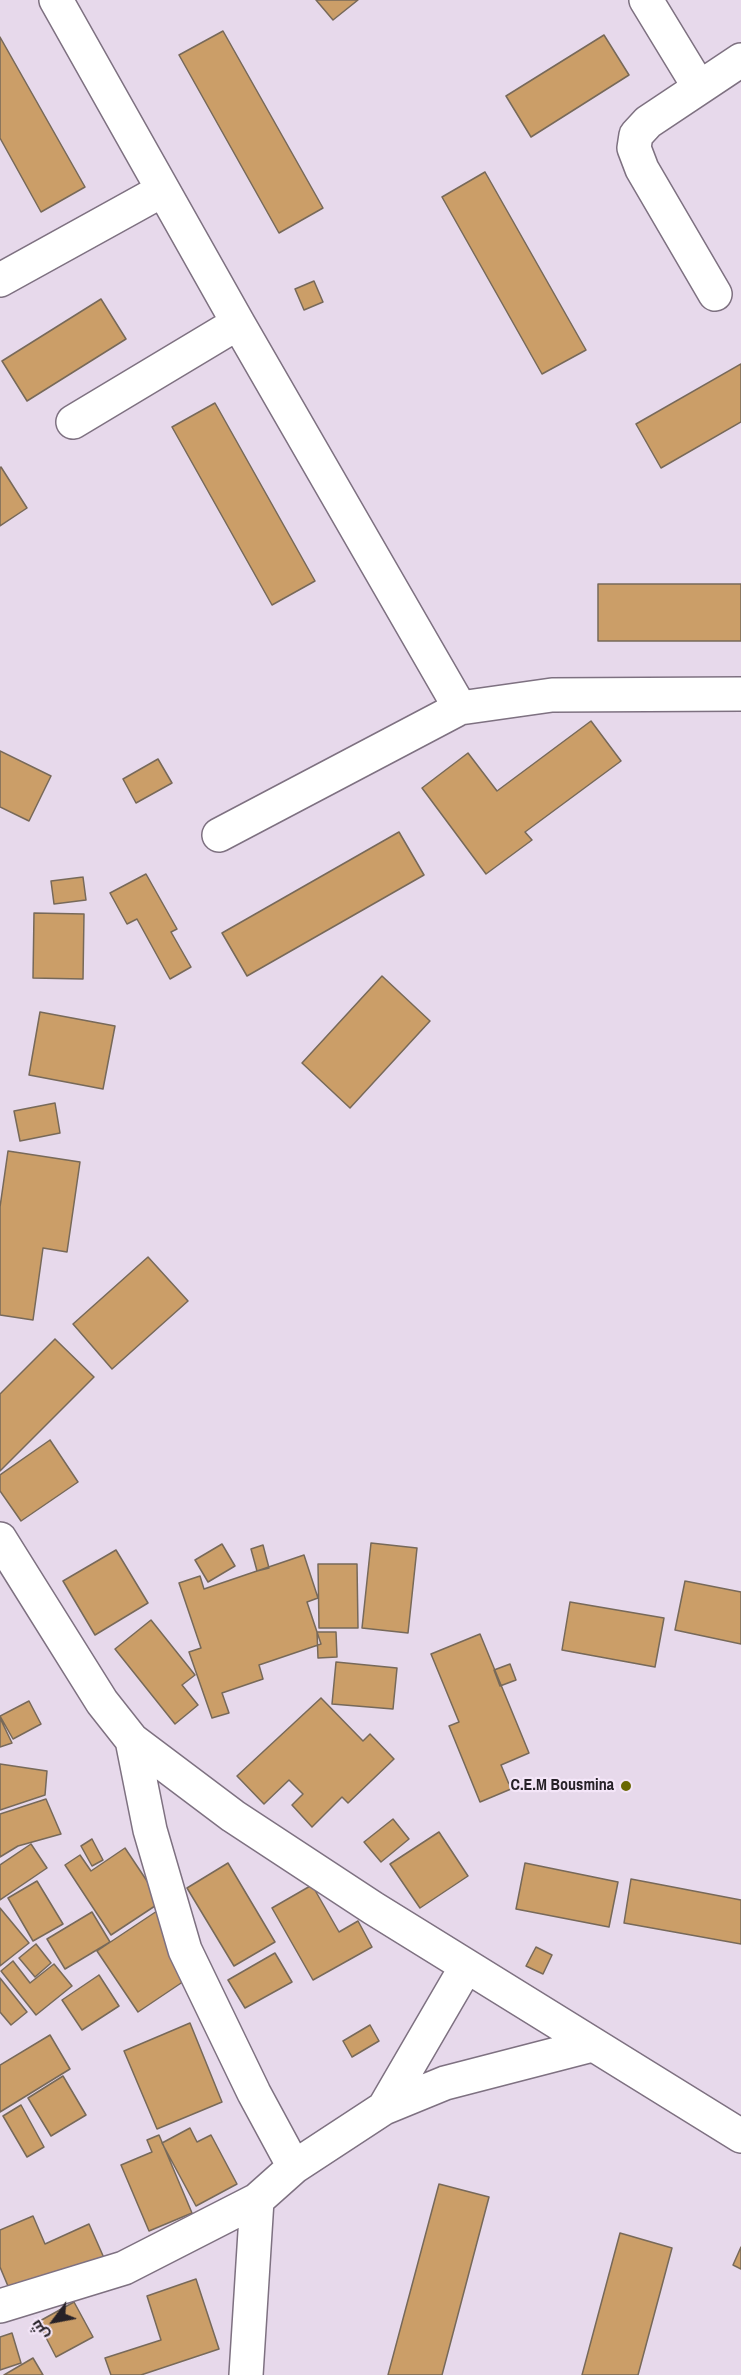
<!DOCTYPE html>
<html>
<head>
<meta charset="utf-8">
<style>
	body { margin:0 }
	#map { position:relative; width:741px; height:2375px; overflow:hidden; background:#e7d9eb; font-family:"Archivo Narrow",Cairo,sans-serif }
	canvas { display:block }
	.north { position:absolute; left:24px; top:2291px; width:60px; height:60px; -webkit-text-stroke:4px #f4e6f8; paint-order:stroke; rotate:238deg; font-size:16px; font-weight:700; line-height:24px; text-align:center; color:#262127 }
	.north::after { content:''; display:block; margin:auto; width:21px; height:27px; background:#262127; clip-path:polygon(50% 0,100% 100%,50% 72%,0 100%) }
</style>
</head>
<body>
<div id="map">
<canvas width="741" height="2375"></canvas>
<div class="north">ش</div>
</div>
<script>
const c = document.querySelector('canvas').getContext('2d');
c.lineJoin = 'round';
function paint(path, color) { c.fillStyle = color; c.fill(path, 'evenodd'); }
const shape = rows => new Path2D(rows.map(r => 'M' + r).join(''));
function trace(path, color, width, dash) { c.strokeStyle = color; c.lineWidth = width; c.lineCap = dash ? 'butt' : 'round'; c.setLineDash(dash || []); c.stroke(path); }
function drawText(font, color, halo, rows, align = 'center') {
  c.font = font + ' "Archivo Narrow",sans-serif'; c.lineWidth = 4.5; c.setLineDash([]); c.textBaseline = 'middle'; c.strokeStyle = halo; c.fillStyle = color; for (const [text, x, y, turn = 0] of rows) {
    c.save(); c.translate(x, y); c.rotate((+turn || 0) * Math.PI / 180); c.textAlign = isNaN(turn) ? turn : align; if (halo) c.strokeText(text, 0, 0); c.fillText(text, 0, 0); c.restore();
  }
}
const building = shape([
	[316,0,358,0,333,20,316,0],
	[223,31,323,208,279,233,179,55,223,31],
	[604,35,629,75,531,137,506,96,604,35],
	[0,37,85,187,41,212,0,138,0,37],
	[485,172,586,350,542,374,442,197,485,172],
	[314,281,323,302,304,310,295,289,314,281],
	[101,299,126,339,27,401,2,361,101,299],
	[741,364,741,422,661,468,636,424,741,364],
	[215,403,315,581,272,605,172,427,215,403],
	[1,467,27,508,0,526,0,468,1,467],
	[598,584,741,584,741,641,598,641,598,584],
	[591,721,621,761,525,832,532,840,486,874,422,788,468,753,497,791,591,721],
	[0,751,51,776,29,821,0,807,0,751],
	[158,759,172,783,136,803,123,779,158,759],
	[399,832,424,875,247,976,222,933,399,832],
	[146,874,177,929,171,932,191,967,170,979,137,919,127,924,110,893,146,874],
	[83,877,86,900,54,904,51,881,83,877],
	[34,913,84,914,83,979,33,978,34,913],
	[382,976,430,1021,350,1108,302,1063,382,976],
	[40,1012,115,1026,103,1089,29,1075,40,1012],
	[55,1103,60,1133,20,1141,14,1111,55,1103],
	[8,1151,80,1162,67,1252,43,1248,33,1320,0,1315,0,1207,8,1151],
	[148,1257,188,1301,112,1369,73,1324,148,1257],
	[55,1339,94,1377,0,1471,0,1394,55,1339],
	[50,1440,78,1482,21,1521,0,1491,0,1475,50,1440],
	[371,1543,417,1548,408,1633,362,1628,371,1543],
	[222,1544,235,1566,208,1582,195,1560,222,1544],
	[263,1545,269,1568,257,1571,251,1549,263,1545],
	[116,1550,148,1603,95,1635,63,1581,116,1550],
	[304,1555,318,1598,307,1602,321,1644,259,1665,263,1679,222,1693,229,1713,212,1718,189,1652,201,1648,179,1583,200,1576,204,1589,304,1555],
	[318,1564,357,1564,358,1628,319,1628,318,1564],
	[685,1581,741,1592,741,1644,675,1630,685,1581],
	[570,1602,664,1618,655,1667,562,1650,570,1602],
	[151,1620,195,1675,182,1685,198,1705,175,1724,115,1649,151,1620],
	[317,1632,336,1632,337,1657,318,1658,317,1632],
	[480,1634,529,1753,501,1765,511,1789,480,1802,449,1726,459,1722,431,1654,480,1634],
	[336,1662,397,1668,393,1709,332,1704,336,1662],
	[510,1664,516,1680,500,1686,494,1670,510,1664],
	[321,1698,363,1741,370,1734,394,1759,348,1803,342,1797,312,1827,292,1805,303,1794,289,1780,264,1804,237,1776,321,1698],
	[29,1701,41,1724,13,1739,0,1716,29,1701],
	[0,1718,12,1743,0,1747,0,1718],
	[0,1764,47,1771,45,1795,0,1810,0,1764],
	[46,1799,61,1834,18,1846,0,1857,0,1814,46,1799],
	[393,1819,409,1839,381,1862,364,1842,393,1819],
	[439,1832,468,1876,420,1908,390,1864,439,1832],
	[92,1839,103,1860,92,1866,81,1846,92,1839],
	[31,1844,47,1868,0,1900,0,1865,31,1844],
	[125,1848,161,1902,111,1935,65,1865,80,1855,91,1871,125,1848],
	[228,1863,275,1942,234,1966,187,1888,228,1863],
	[525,1863,618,1882,609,1927,516,1909,525,1863],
	[631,1879,741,1900,741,1944,624,1923,631,1879],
	[37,1881,63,1924,33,1941,8,1898,37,1881],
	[312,1885,339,1932,358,1921,372,1947,313,1980,272,1908,312,1885],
	[163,1907,199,1971,138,2012,97,1951,163,1907],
	[0,1908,29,1943,0,1966,0,1908],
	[92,1912,110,1942,65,1969,47,1939,92,1912],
	[36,1944,51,1963,35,1977,19,1958,36,1944],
	[536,1947,552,1955,543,1974,526,1966,536,1947],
	[275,1953,292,1982,245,2008,228,1980,275,1953],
	[13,1961,30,1983,54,1964,72,1986,36,2015,1,1971,13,1961],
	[99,1975,119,2006,82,2030,62,2000,99,1975],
	[0,1978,27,2012,11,2025,0,2012,0,1978],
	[190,2023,222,2102,157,2129,124,2051,190,2023],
	[370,2025,379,2041,352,2057,343,2041,370,2025],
	[50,2035,70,2069,0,2112,0,2065,50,2035],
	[63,2076,86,2115,51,2136,28,2098,63,2076],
	[21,2105,44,2147,27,2157,3,2116,21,2105],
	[190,2128,197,2142,211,2135,237,2184,196,2206,162,2143,190,2128],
	[159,2135,192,2213,149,2231,121,2165,152,2152,147,2140,159,2135],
	[439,2184,489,2197,442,2375,388,2375,439,2184],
	[33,2216,45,2244,89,2224,104,2258,13,2298,0,2267,0,2230,33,2216],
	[620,2233,672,2248,638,2375,582,2375,620,2233],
	[741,2247,741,2269,733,2265,741,2247],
	[196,2279,219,2349,141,2375,111,2375,105,2358,161,2340,147,2296,196,2279],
	[74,2302,93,2337,56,2357,38,2322,74,2302],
	[12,2333,21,2363,0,2370,0,2337,12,2333],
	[33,2358,43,2375,4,2375,33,2358]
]);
paint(building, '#cb9e68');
trace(building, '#776959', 1.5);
const street = shape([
	[56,0,238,323,460,708],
	[646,0,699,87],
	[0,280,163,190],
	[715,294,642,169,634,148,636,135,648,122,741,60],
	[73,422,238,323],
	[219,835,460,708,552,695,741,694],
	[0,1539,102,1702,132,1740,233,1816,373,1908,741,2136],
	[132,1740,150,1830,185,1950,254,2093,294,2167],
	[384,2108,466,1967],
	[0,2306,124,2268,257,2200,294,2167,384,2108,445,2083,592,2045],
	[246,2375,257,2200]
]);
trace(street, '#7e7181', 36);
trace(street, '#fff', 33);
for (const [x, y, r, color] of [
	[626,1786,6,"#696803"]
]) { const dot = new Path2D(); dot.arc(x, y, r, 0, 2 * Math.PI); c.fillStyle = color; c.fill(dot); trace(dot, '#f4e6f8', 2); }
drawText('bold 16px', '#262127', '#f4e6f8', [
	["C.E.M Bousmina",614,1786]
], 'right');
</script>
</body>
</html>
